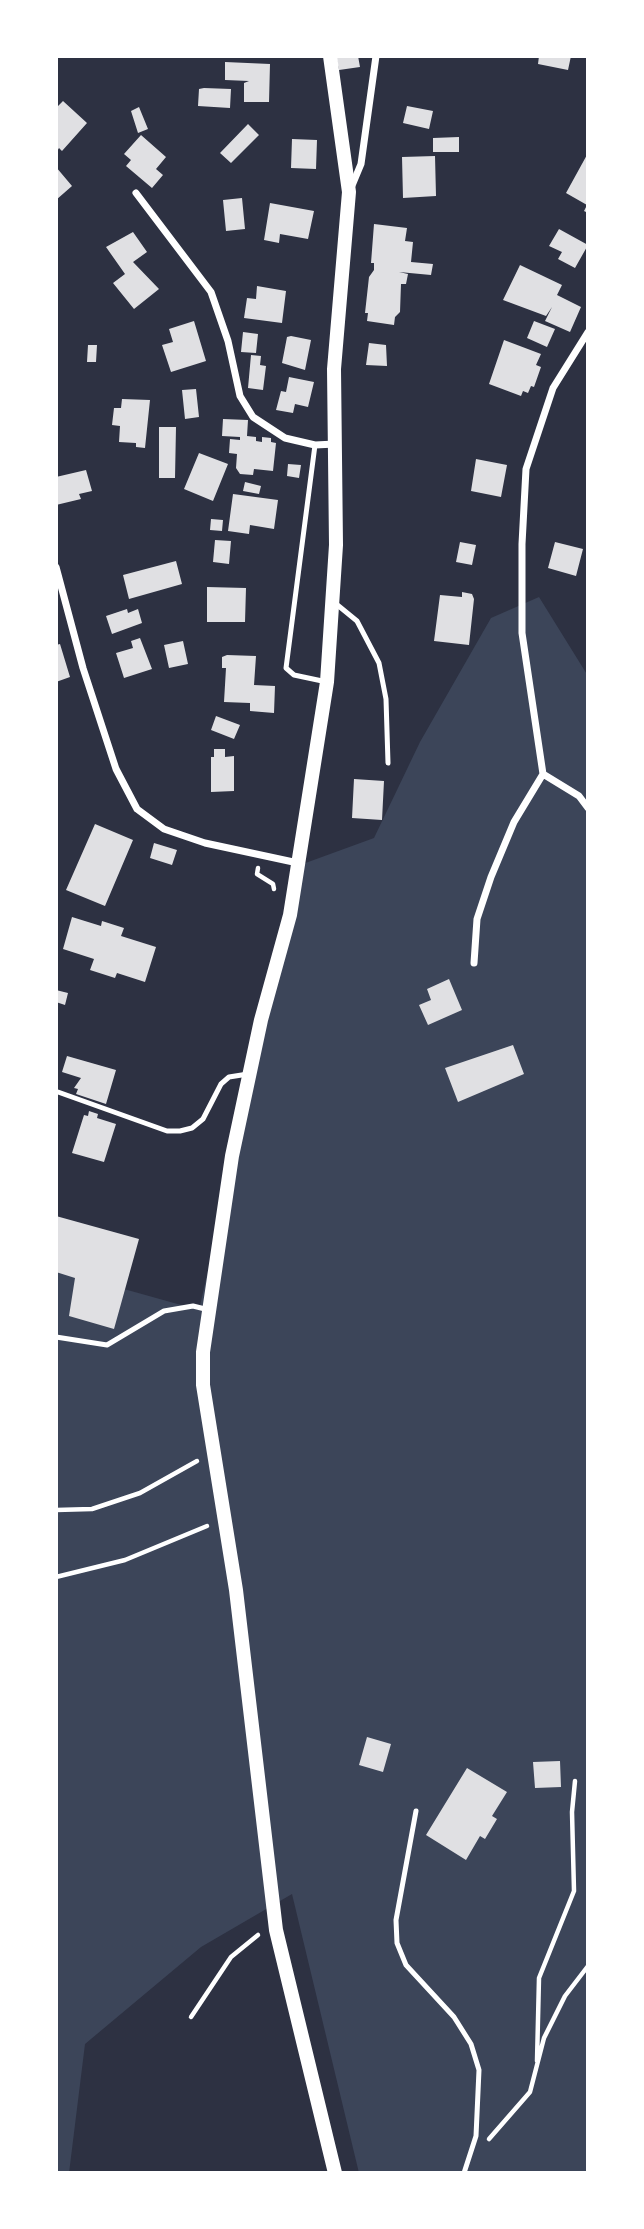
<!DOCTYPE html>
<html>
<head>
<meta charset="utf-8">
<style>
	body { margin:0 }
	#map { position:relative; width:644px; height:2229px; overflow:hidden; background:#2d3142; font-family:"PT Sans",sans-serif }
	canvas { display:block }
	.frame { position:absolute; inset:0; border:58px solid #fff; pointer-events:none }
</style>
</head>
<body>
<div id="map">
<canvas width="644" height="2229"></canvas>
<div class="frame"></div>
</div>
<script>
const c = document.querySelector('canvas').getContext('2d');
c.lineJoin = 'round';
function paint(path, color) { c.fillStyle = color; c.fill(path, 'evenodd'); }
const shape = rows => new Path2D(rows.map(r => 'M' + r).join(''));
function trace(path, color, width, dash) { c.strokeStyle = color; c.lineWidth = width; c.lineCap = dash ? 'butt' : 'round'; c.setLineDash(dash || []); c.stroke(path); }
paint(shape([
	[539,597,588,676,588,2173,359,2173,292,1894,201,1947,85,2044,69,2173,56,2173,56,1270,199,1310,300,865,374,838,420,742,491,618]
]), '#3c4559');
paint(shape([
	[336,56,358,56,360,67,339,70],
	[539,56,571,56,568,70,538,64],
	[225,62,270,64,269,102,244,102,244,83,249,81,225,80],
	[204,88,231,89,230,108,198,106,199,89],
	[63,101,87,123,62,151,59,148,56,153,56,108],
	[407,106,433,111,429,129,403,123],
	[139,107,148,129,138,133,131,111],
	[248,124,259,135,231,163,220,153],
	[141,135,166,157,156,169,163,175,152,188,126,166,131,160,124,154],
	[459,137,459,152,433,152,433,138],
	[292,139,317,140,316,169,291,168],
	[588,153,588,213,584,211,587,205,566,193],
	[435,156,436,196,403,198,402,157],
	[56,167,72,186,56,200],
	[242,198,245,229,226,231,223,200],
	[270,203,314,211,308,239,280,234,279,243,264,240],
	[374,224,407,228,405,241,413,242,411,262,433,264,431,275,399,272,408,274,406,284,401,284,400,312,395,317,394,325,367,321,368,313,365,313,369,277,374,270,374,263,371,263],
	[559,229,588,245,575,268,558,259,562,252,549,246],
	[133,232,147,252,133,262,159,289,134,309,113,283,125,274,106,247],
	[520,265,562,285,557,295,581,307,570,332,545,321,552,307,546,316,503,300],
	[257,286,286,291,282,323,244,318,247,298,256,299],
	[194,321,206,361,171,372,162,345,173,342,169,329],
	[534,321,555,329,547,347,527,338],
	[243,332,258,334,256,353,241,352],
	[291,336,311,340,305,370,282,363,287,337],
	[504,340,541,354,536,365,541,367,534,387,531,386,528,393,523,391,521,396,489,384],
	[369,343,386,345,387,366,366,365],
	[88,345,97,345,96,362,87,362],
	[251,355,261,356,260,365,266,366,263,390,248,388],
	[289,377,314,382,308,407,295,404,293,413,276,410,281,391,286,392],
	[196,389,199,417,185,419,182,390],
	[122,399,150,400,145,448,136,447,136,443,119,442,120,426,112,425,114,408,121,408],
	[223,419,248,420,247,436,256,437,256,441,262,442,262,437,271,438,271,442,276,443,273,471,254,469,253,475,240,474,236,468,237,454,229,453,230,439,240,440,240,437,222,436],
	[159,427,176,427,175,478,159,478],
	[199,453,228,464,213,501,184,489],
	[476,459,507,465,501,497,471,491],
	[288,464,301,465,299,478,287,476],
	[86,470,92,491,79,494,81,499,56,505,56,477],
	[245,482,261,486,259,494,243,491],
	[233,494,278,500,274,529,250,525,249,534,228,531],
	[211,519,223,520,222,531,210,530],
	[215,540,231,541,229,564,213,562],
	[460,542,476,545,472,565,456,562],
	[555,542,583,549,576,576,548,568],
	[176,561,182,584,129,599,123,575],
	[207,587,246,588,245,622,207,622],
	[462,592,472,594,474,599,469,645,434,641,440,595,462,597],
	[127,609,128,613,138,609,142,623,112,634,106,616],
	[140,638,152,669,124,678,116,653,133,648,131,641],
	[183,641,188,664,169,668,164,645],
	[60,644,70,677,56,682,56,645],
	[227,655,256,656,254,685,275,686,274,713,250,711,250,703,224,702,226,668,222,668,222,657],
	[216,716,240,725,234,739,211,730],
	[214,749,225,749,225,757,234,756,234,791,211,792,211,757,214,757],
	[354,779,384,781,382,820,352,818],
	[95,824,133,840,105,906,66,890],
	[154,843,177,850,172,865,150,858],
	[72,917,101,926,102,921,124,928,121,936,156,947,145,982,117,973,115,978,90,970,94,959,63,949],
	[449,979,462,1010,428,1025,419,1005,431,1000,427,989],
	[56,990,68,993,65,1005,56,1002],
	[513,1045,524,1074,458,1102,445,1068],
	[67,1056,116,1070,106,1104,76,1094,78,1089,74,1088,81,1078,62,1072],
	[89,1111,98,1114,97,1118,116,1124,104,1162,72,1153,84,1115,88,1116],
	[56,1216,139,1239,114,1329,69,1316,75,1278,56,1272],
	[367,1737,391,1744,383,1772,359,1765],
	[560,1761,561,1787,535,1788,533,1762],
	[467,1768,507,1792,492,1816,497,1819,485,1839,480,1836,466,1860,426,1835]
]), '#e0e0e3');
trace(shape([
	[258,868,257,874,273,884,274,889],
	[56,1510,92,1509,140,1493,197,1461],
	[56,1577,125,1560,207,1526],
	[191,2017,231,1957,258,1935],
	[537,2061,539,1978,574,1891,572,1812,575,1781],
	[489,2139,530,2092,544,2038,565,1996,588,1966]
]), '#fff', 4.5);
trace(shape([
	[315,445,286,668,294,675,327,682],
	[335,603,357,621,379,663,386,699,388,763],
	[58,1092,167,1131,180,1131,192,1128,203,1119,221,1084,229,1077,248,1074],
	[56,1337,107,1345,164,1311,193,1306,209,1310],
	[416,1811,396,1920,397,1943,406,1965,454,2017,471,2044,479,2070,476,2136,464,2173]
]), '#fff', 5);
trace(shape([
	[351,188,361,164,376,56],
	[136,193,211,292,228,341,240,396,253,417,285,438,315,445,335,444],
	[588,332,553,388,526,469,522,544,522,633,543,774,579,796,588,808],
	[56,567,83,668,116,769,137,809,164,829,205,843,298,863],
	[474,963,477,919,491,877,514,822,543,774]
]), '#fff', 7);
trace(shape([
	[330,56,349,192,334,369,336,545,327,682,290,915,261,1020,232,1156,203,1352,203,1385,236,1590,276,1930,335,2173]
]), '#fff', 14);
</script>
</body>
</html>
